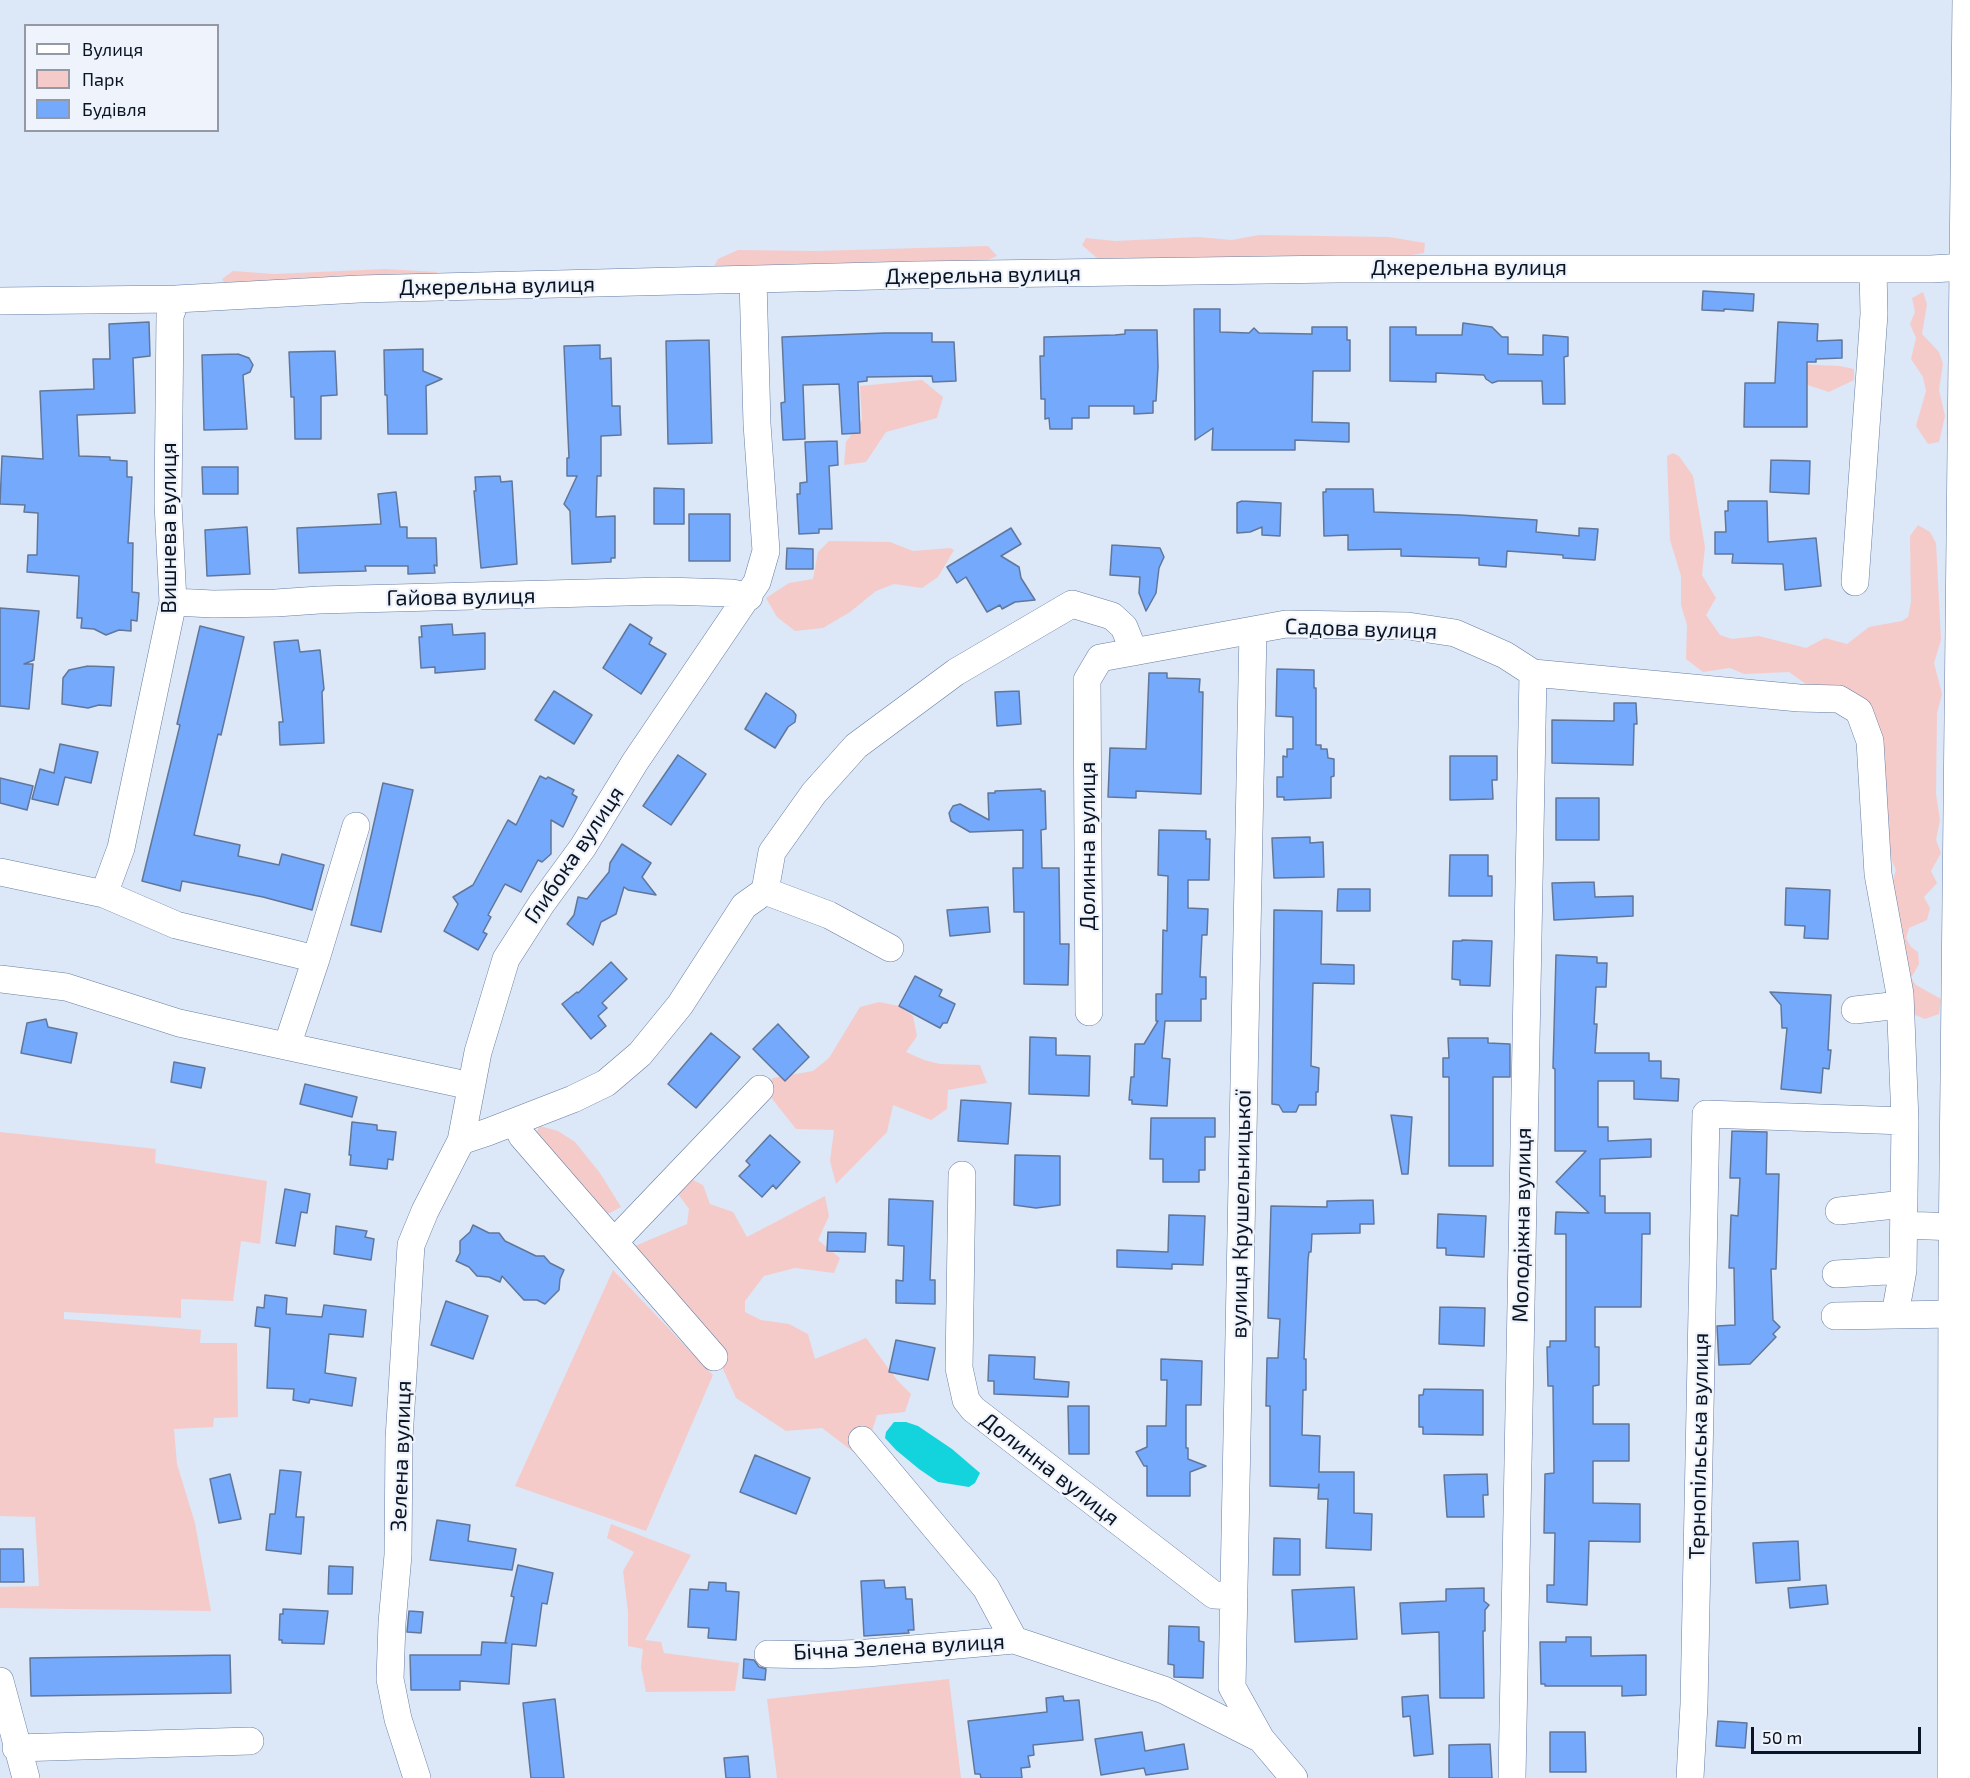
<!DOCTYPE html>
<html>
<head>
<meta charset="utf-8">
<style>
	body { margin:0 }
	#map { position:relative; width:1970px; height:1778px; overflow:hidden; background:#dce7f7; font-family:"Exo 2",sans-serif }
	canvas { display:block }
	.legend { position:absolute; left:24px; top:24px; width:195px; height:108px; box-sizing:border-box; background:#eef3fc; border:2px solid #939aa5; margin:0; padding:8px 10px; list-style:none; font-size:18px; color:#0b1422 }
	.legend li { display:flex; align-items:center; gap:12px; height:30px }
	.legend b { width:30px; border:2px solid #939aa5 }
	.scale { position:absolute; left:1751px; top:1727px; width:170px; height:27px; box-sizing:border-box; border:3px solid #0b1422; border-top:0; padding-left:8px; font-size:18px; line-height:21px; white-space:nowrap; color:#0b1422; -webkit-text-stroke:4px #eef3fc; paint-order:stroke }
</style>
</head>
<body>
<div id="map">
<canvas width="1970" height="1778"></canvas>
<ul class="legend">
<li><b style="height:8px;background:#fff"></b>Вулиця</li>
<li><b style="height:16px;background:#f5cbca"></b>Парк</li>
<li><b style="height:16px;background:#75a9fb"></b>Будівля</li>
</ul>
<div class="scale">50 m</div>
</div>
<script>
const c = document.querySelector('canvas').getContext('2d');
c.lineJoin = 'round';
function paint(path, color) { c.fillStyle = color; c.fill(path, 'evenodd'); }
const shape = rows => new Path2D(rows.map(r => 'M' + r).join(''));
function trace(path, color, width, dash) { c.strokeStyle = color; c.lineWidth = width; c.lineCap = dash ? 'butt' : 'round'; c.setLineDash(dash || []); c.stroke(path); }
function drawText(font, color, halo, rows, align = 'center') {
  c.font = font + ' "Exo 2",sans-serif'; c.lineWidth = 4.5; c.setLineDash([]); c.textBaseline = 'middle'; c.strokeStyle = halo; c.fillStyle = color; for (const [text, x, y, turn = 0] of rows) {
    c.save(); c.translate(x, y); c.rotate((+turn || 0) * Math.PI / 180); c.textAlign = isNaN(turn) ? turn : align; if (halo) c.strokeText(text, 0, 0); c.fillText(text, 0, 0); c.restore();
  }
}
paint(shape([
	[1259,235,1389,237,1425,243,1424,253,1399,257,1098,259,1082,245,1086,238,1115,241,1198,237,1232,240],
	[988,246,997,256,974,266,712,270,718,259,738,250,816,251],
	[385,269,437,272,437,279,226,285,222,279,233,271,274,274],
	[1923,292,1927,304,1922,334,1939,352,1943,364,1939,390,1945,416,1939,442,1928,444,1916,426,1926,391,1923,377,1911,359,1916,338,1910,324,1915,312,1912,298],
	[1797,364,1840,366,1854,369,1854,380,1829,392,1789,379],
	[922,380,943,397,937,418,886,432,866,462,844,465,846,442,862,420,860,386],
	[1673,453,1679,456,1693,476,1705,547,1702,575,1716,598,1706,615,1720,635,1732,639,1759,636,1806,648,1825,638,1847,644,1869,627,1902,621,1908,617,1911,602,1910,536,1918,525,1930,532,1936,543,1941,640,1934,663,1942,694,1937,713,1936,794,1940,820,1936,840,1941,853,1931,871,1937,883,1924,897,1930,908,1927,920,1909,928,1906,938,1911,947,1918,952,1919,964,1911,978,1916,985,1941,999,1939,1014,1925,1019,1913,1014,1888,896,1896,870,1884,842,1879,736,1789,672,1744,674,1730,668,1703,672,1686,659,1687,625,1681,605,1681,576,1670,540,1667,456],
	[829,541,890,542,913,551,950,548,954,550,938,577,922,588,894,584,876,591,850,612,823,628,795,631,777,617,766,598,789,583,813,579,818,552],
	[879,1002,899,1006,913,1016,917,1036,906,1052,924,1060,940,1064,980,1065,987,1083,948,1090,947,1109,931,1120,893,1105,887,1132,836,1184,830,1161,834,1130,796,1129,765,1090,773,1078,813,1071,829,1058,860,1007],
	[540,1126,558,1131,575,1142,600,1173,621,1207,600,1218,530,1144],
	[0,1132,156,1149,155,1163,267,1181,260,1244,241,1241,233,1301,181,1299,181,1318,64,1312,64,1319,201,1330,200,1343,237,1343,238,1417,214,1418,213,1427,174,1429,177,1464,195,1523,211,1611,0,1608,0,1587,39,1586,35,1517,0,1516],
	[691,1179,703,1185,710,1204,733,1212,747,1237,825,1196,829,1216,818,1240,840,1258,834,1273,795,1268,764,1276,745,1301,745,1312,761,1320,789,1324,808,1334,815,1359,866,1338,897,1380,911,1394,905,1412,877,1415,870,1438,855,1453,822,1428,786,1431,736,1398,723,1369,691,1341,635,1246,687,1224,689,1209,678,1194],
	[613,1270,713,1375,646,1531,515,1486],
	[611,1524,691,1555,645,1640,661,1642,664,1653,739,1663,735,1691,646,1692,641,1667,643,1649,628,1646,628,1612,623,1571,634,1552,607,1538],
	[949,1679,961,1778,777,1778,767,1699]
]), '#f5cbca');
paint(shape([
	[894,1422,906,1422,918,1426,952,1449,980,1473,975,1483,969,1487,938,1482,919,1469,896,1450,885,1438,886,1432]
]), '#13d4dc');
const building = shape([
	[1703,291,1754,294,1753,311,1724,309,1724,311,1702,310,1703,291],
	[1194,309,1220,309,1220,332,1249,333,1254,328,1259,333,1312,334,1312,327,1347,327,1347,340,1350,340,1350,371,1313,371,1312,422,1349,423,1349,442,1295,440,1295,450,1212,450,1213,428,1195,440,1194,309],
	[149,322,150,356,133,358,135,413,77,415,79,456,110,457,110,460,127,461,127,477,132,477,128,543,133,543,132,592,139,593,137,621,131,620,131,631,119,630,106,635,94,629,81,628,82,618,77,618,79,576,27,572,28,555,37,555,38,513,24,512,25,505,0,504,2,456,43,459,40,391,94,389,93,359,110,359,109,324,149,322],
	[1778,322,1818,324,1817,341,1842,340,1842,358,1816,359,1816,362,1807,362,1807,427,1744,427,1745,383,1775,383,1778,322],
	[1463,323,1492,327,1502,337,1508,337,1508,354,1543,355,1543,335,1568,337,1568,356,1564,357,1565,404,1543,404,1542,381,1498,381,1492,383,1486,379,1484,375,1436,373,1436,382,1390,381,1390,327,1416,327,1416,335,1462,335,1463,323],
	[1125,330,1157,330,1158,367,1156,401,1153,401,1153,413,1134,414,1134,406,1089,406,1089,418,1072,418,1072,429,1050,429,1049,418,1045,419,1045,399,1041,399,1040,356,1044,356,1044,337,1115,335,1125,334,1125,330],
	[885,333,932,333,932,342,954,342,956,381,933,382,932,376,867,377,867,381,858,382,860,433,842,434,839,384,803,385,805,439,783,440,781,403,785,402,782,337,885,333],
	[709,340,712,443,668,444,666,341,709,340],
	[600,345,600,359,611,358,612,406,620,406,620,413,621,435,601,436,601,476,597,476,596,517,615,516,615,558,611,558,611,562,572,564,570,511,564,504,577,476,567,476,567,458,569,458,564,346,600,345],
	[423,349,423,371,442,379,426,386,427,434,388,434,387,395,385,395,384,350,423,349],
	[335,351,337,395,321,396,321,439,295,439,294,397,291,397,289,352,335,351],
	[238,354,249,358,253,365,250,372,243,375,247,429,204,430,202,355,238,354],
	[837,441,838,465,829,466,832,529,819,529,819,533,799,534,797,494,800,494,800,483,807,482,805,442,837,441],
	[1771,460,1810,461,1809,494,1770,492,1771,460],
	[202,467,238,467,238,494,203,494,202,467],
	[500,476,501,482,512,481,517,564,481,568,474,491,476,491,475,477,500,476],
	[654,488,684,489,684,524,654,524,654,488],
	[1326,489,1373,489,1374,512,1460,515,1537,520,1536,532,1579,536,1579,528,1598,529,1595,560,1563,558,1563,555,1507,551,1506,567,1479,565,1479,558,1401,556,1401,549,1348,550,1348,535,1324,536,1323,492,1326,492,1326,489],
	[396,492,400,527,407,527,407,538,436,538,437,566,434,565,435,573,408,574,408,566,365,566,366,571,299,573,297,528,381,524,378,494,396,492],
	[1242,501,1281,503,1280,536,1262,535,1262,527,1250,532,1237,533,1237,503,1242,501],
	[1728,501,1767,501,1768,542,1816,538,1821,586,1785,590,1783,564,1732,563,1733,554,1715,554,1715,532,1726,532,1725,511,1728,511,1728,501],
	[689,514,730,514,730,561,689,561,689,514],
	[247,527,250,574,207,576,205,530,247,527],
	[1011,528,1021,544,1001,556,1019,567,1021,578,1035,600,1015,602,1002,609,1000,605,987,612,966,577,957,583,947,567,1011,528],
	[1112,545,1160,548,1164,557,1159,568,1156,593,1146,611,1139,593,1140,577,1110,575,1112,545],
	[787,548,813,549,813,569,786,569,787,548],
	[0,608,39,611,34,660,24,664,33,664,29,709,0,706,0,608],
	[452,624,453,635,485,633,485,669,435,673,435,667,421,668,419,637,422,637,421,626,452,624],
	[630,624,652,638,649,644,666,654,641,694,603,668,630,624],
	[200,626,244,637,221,735,218,734,194,835,240,845,238,856,279,865,282,854,324,865,312,910,263,897,182,881,180,891,142,881,180,725,177,724,200,626],
	[298,640,300,652,320,650,324,689,322,692,324,743,280,745,279,722,283,722,274,642,298,640],
	[88,666,114,667,111,706,99,705,88,708,62,704,63,678,69,670,88,666],
	[1277,669,1314,670,1314,688,1316,688,1316,745,1321,745,1321,749,1327,749,1328,758,1334,759,1334,776,1331,777,1331,798,1284,800,1284,797,1277,797,1277,777,1283,777,1283,756,1287,757,1287,749,1293,749,1293,717,1276,716,1277,669],
	[1149,673,1167,673,1167,678,1200,679,1199,692,1203,692,1201,794,1136,791,1136,798,1108,797,1110,748,1146,749,1149,673],
	[554,691,592,715,574,744,535,720,554,691],
	[1019,691,1021,724,997,726,995,692,1019,691],
	[766,693,793,711,796,715,795,722,788,727,775,748,745,729,766,693],
	[1614,703,1636,703,1637,724,1634,724,1633,765,1552,763,1552,720,1614,721,1614,703],
	[60,744,98,752,91,783,65,777,58,805,32,799,40,769,54,773,60,744],
	[678,755,706,774,671,825,643,806,678,755],
	[1450,756,1497,756,1497,780,1492,780,1493,799,1450,800,1450,756],
	[540,776,546,779,548,777,574,790,572,794,577,797,563,827,551,820,551,854,542,862,538,860,521,892,505,884,488,915,491,917,483,932,487,934,478,950,444,931,458,904,453,897,473,885,508,820,516,825,540,776],
	[0,778,33,786,27,810,0,803,0,778],
	[383,783,413,790,381,932,351,925,383,783],
	[1041,789,1041,791,1045,791,1046,829,1041,830,1042,868,1059,868,1060,944,1069,944,1068,985,1024,984,1024,912,1014,912,1013,868,1023,868,1023,830,970,832,951,821,949,813,953,806,960,804,989,820,988,793,995,793,995,791,1041,789],
	[1556,798,1599,798,1599,840,1556,840,1556,798],
	[1159,830,1206,831,1206,839,1210,839,1209,880,1188,880,1188,908,1208,909,1207,935,1202,935,1200,977,1206,977,1206,999,1201,999,1201,1021,1165,1021,1162,1058,1170,1059,1167,1106,1132,1104,1132,1100,1129,1100,1131,1077,1134,1077,1135,1044,1144,1044,1158,1021,1156,1021,1156,994,1162,994,1163,930,1167,931,1168,876,1158,875,1159,830],
	[1310,837,1310,843,1323,842,1324,877,1274,878,1272,838,1310,837],
	[622,844,651,863,642,877,656,895,628,890,624,887,616,914,601,922,593,945,567,924,574,915,578,897,587,899,609,872,610,863,622,844],
	[1450,855,1488,855,1488,876,1492,876,1492,896,1449,896,1450,855],
	[1594,882,1595,897,1633,896,1633,916,1554,920,1552,883,1594,882],
	[1786,888,1830,890,1828,939,1804,938,1805,926,1785,925,1786,888],
	[1338,889,1370,889,1370,911,1337,911,1338,889],
	[988,907,990,932,950,936,947,910,988,907],
	[1274,910,1322,911,1321,964,1354,965,1354,984,1313,983,1311,1066,1319,1068,1318,1092,1316,1092,1316,1105,1299,1105,1296,1112,1283,1112,1279,1105,1272,1104,1274,910],
	[1462,940,1492,941,1490,986,1460,985,1460,980,1452,979,1453,941,1462,941,1462,940],
	[1556,955,1597,957,1597,963,1607,963,1606,987,1596,987,1594,1024,1597,1024,1595,1053,1649,1053,1649,1061,1661,1061,1661,1078,1679,1079,1678,1101,1634,1099,1634,1081,1598,1081,1598,1127,1608,1127,1608,1141,1651,1139,1651,1157,1600,1159,1600,1196,1605,1196,1605,1213,1650,1213,1650,1234,1642,1234,1641,1307,1595,1307,1595,1347,1599,1347,1599,1385,1593,1386,1593,1424,1629,1424,1629,1461,1593,1461,1593,1503,1640,1504,1640,1542,1589,1541,1587,1605,1547,1602,1547,1585,1554,1585,1555,1533,1544,1533,1545,1474,1554,1473,1553,1386,1548,1386,1547,1347,1550,1347,1550,1341,1566,1341,1566,1234,1555,1234,1556,1212,1589,1213,1556,1182,1586,1151,1555,1151,1555,1069,1553,1068,1556,955],
	[611,962,627,979,602,1003,607,1008,598,1016,606,1026,591,1039,562,1004,577,992,578,993,611,962],
	[915,976,942,990,939,996,955,1004,947,1023,943,1023,940,1028,899,1006,915,976],
	[1770,992,1831,995,1828,1050,1831,1050,1829,1069,1823,1068,1821,1093,1781,1089,1787,1028,1782,1028,1781,1005,1770,992],
	[46,1019,48,1027,77,1033,71,1063,21,1053,27,1023,46,1019],
	[778,1024,809,1057,785,1081,753,1049,778,1024],
	[711,1033,740,1057,696,1108,668,1084,711,1033],
	[1030,1037,1056,1038,1056,1055,1090,1056,1089,1096,1029,1094,1030,1037],
	[1448,1038,1488,1038,1488,1043,1510,1044,1510,1077,1493,1077,1493,1166,1449,1166,1449,1077,1443,1077,1443,1058,1449,1058,1448,1038],
	[174,1062,205,1068,201,1088,171,1082,174,1062],
	[305,1084,357,1097,352,1117,300,1104,305,1084],
	[961,1100,1011,1103,1008,1144,958,1141,961,1100],
	[1391,1115,1412,1117,1408,1174,1402,1174,1391,1115],
	[1151,1118,1215,1118,1215,1137,1205,1137,1205,1170,1199,1170,1199,1182,1163,1182,1163,1159,1150,1159,1151,1118],
	[352,1122,377,1125,377,1130,396,1132,393,1160,388,1159,387,1169,350,1165,351,1155,349,1155,352,1122],
	[1732,1131,1767,1132,1766,1174,1779,1174,1776,1269,1771,1269,1773,1320,1780,1327,1773,1334,1776,1337,1750,1364,1719,1365,1717,1326,1735,1325,1734,1268,1729,1268,1731,1215,1738,1216,1740,1178,1730,1178,1732,1131],
	[770,1135,800,1162,776,1189,773,1185,762,1197,739,1176,750,1165,746,1161,770,1135],
	[1015,1155,1060,1156,1060,1205,1036,1208,1014,1205,1015,1155],
	[285,1189,310,1194,307,1213,301,1212,295,1246,276,1243,285,1189],
	[889,1199,933,1201,930,1280,935,1280,935,1304,896,1303,896,1280,903,1281,904,1246,888,1245,889,1199],
	[1373,1200,1374,1224,1360,1224,1360,1233,1312,1234,1311,1252,1309,1252,1308,1260,1304,1359,1306,1359,1306,1390,1303,1390,1302,1435,1320,1436,1319,1472,1354,1472,1354,1513,1372,1514,1371,1550,1326,1548,1328,1499,1318,1499,1319,1484,1318,1488,1270,1486,1270,1406,1266,1406,1267,1358,1278,1358,1280,1319,1268,1318,1271,1206,1327,1207,1327,1201,1373,1200],
	[1438,1214,1486,1216,1484,1257,1446,1255,1446,1248,1437,1248,1438,1214],
	[1169,1215,1205,1216,1203,1265,1172,1264,1172,1269,1117,1267,1117,1250,1168,1252,1169,1215],
	[473,1225,489,1233,499,1233,505,1241,536,1256,544,1256,550,1263,564,1270,560,1279,559,1290,545,1304,537,1300,524,1300,502,1276,500,1282,489,1277,477,1276,469,1267,456,1261,460,1253,460,1241,470,1232,473,1225],
	[336,1226,367,1231,365,1237,374,1239,371,1260,334,1254,336,1226],
	[828,1232,866,1233,865,1252,827,1251,828,1232],
	[265,1295,287,1298,286,1314,322,1317,324,1305,366,1310,363,1337,329,1334,325,1373,356,1378,352,1406,310,1399,309,1403,293,1400,294,1389,267,1388,270,1328,255,1326,257,1307,264,1308,265,1295],
	[446,1301,488,1316,473,1359,431,1345,446,1301],
	[1440,1307,1485,1308,1484,1346,1439,1344,1440,1307],
	[896,1340,935,1348,928,1380,889,1372,896,1340],
	[989,1355,1035,1357,1034,1379,1069,1382,1068,1397,994,1394,994,1381,988,1381,989,1355],
	[1161,1359,1202,1361,1201,1405,1186,1405,1186,1448,1188,1448,1188,1459,1206,1466,1190,1472,1190,1496,1147,1496,1147,1466,1144,1466,1136,1452,1147,1447,1147,1426,1166,1426,1167,1380,1161,1380,1161,1359],
	[1424,1389,1483,1390,1483,1435,1423,1434,1423,1427,1419,1427,1419,1395,1423,1395,1424,1389],
	[1068,1406,1089,1406,1089,1454,1069,1454,1068,1406],
	[755,1455,810,1478,796,1514,740,1492,755,1455],
	[280,1470,301,1472,296,1517,304,1517,301,1554,266,1550,270,1514,275,1514,280,1470],
	[230,1474,241,1519,219,1523,210,1479,230,1474],
	[1487,1474,1488,1495,1483,1495,1484,1517,1447,1517,1444,1475,1487,1474],
	[437,1520,470,1525,468,1541,516,1549,512,1570,430,1560,437,1520],
	[1274,1538,1300,1539,1300,1575,1273,1575,1274,1538],
	[1798,1541,1800,1580,1756,1583,1753,1543,1798,1541],
	[0,1549,23,1549,24,1582,0,1582,0,1549],
	[518,1565,553,1573,547,1604,542,1603,536,1646,512,1644,509,1684,460,1681,460,1690,411,1690,410,1655,481,1655,482,1642,507,1643,505,1643,514,1597,511,1596,518,1565],
	[329,1566,353,1567,352,1594,328,1594,329,1566],
	[884,1580,885,1588,905,1587,906,1599,912,1599,914,1630,908,1630,909,1633,864,1636,861,1581,884,1580],
	[709,1582,726,1583,726,1591,739,1592,736,1640,708,1638,709,1628,688,1627,690,1589,708,1590,709,1582],
	[1826,1585,1828,1604,1790,1608,1788,1588,1826,1585],
	[1354,1587,1357,1639,1295,1642,1292,1590,1354,1587],
	[1484,1588,1484,1601,1489,1605,1485,1610,1485,1631,1483,1631,1484,1698,1440,1698,1439,1632,1402,1634,1400,1603,1446,1601,1446,1589,1484,1588],
	[283,1609,328,1611,324,1644,282,1643,282,1640,279,1640,280,1614,283,1614,283,1609],
	[409,1611,423,1612,421,1633,407,1632,409,1611],
	[1169,1626,1199,1627,1199,1641,1204,1642,1203,1678,1174,1677,1174,1665,1168,1664,1169,1626],
	[1566,1637,1591,1637,1591,1656,1646,1655,1646,1695,1622,1696,1622,1686,1545,1686,1545,1684,1541,1684,1540,1642,1566,1642,1566,1637],
	[230,1655,231,1693,31,1696,30,1658,230,1655],
	[744,1659,754,1660,759,1667,766,1669,765,1680,743,1678,744,1659],
	[1428,1695,1433,1754,1414,1756,1410,1716,1403,1717,1402,1697,1428,1695],
	[1063,1696,1064,1701,1079,1700,1083,1740,1033,1745,1034,1755,1028,1756,1030,1767,1021,1768,1022,1778,981,1778,980,1774,975,1774,968,1721,1047,1712,1046,1698,1063,1696],
	[555,1699,564,1778,531,1778,523,1703,555,1699],
	[1718,1721,1747,1723,1745,1748,1716,1746,1718,1721],
	[1142,1732,1145,1751,1184,1744,1188,1769,1146,1775,1144,1768,1101,1775,1095,1739,1142,1732],
	[1550,1732,1585,1732,1586,1772,1550,1772,1550,1732],
	[1490,1744,1492,1778,1449,1778,1449,1745,1490,1744],
	[748,1756,750,1778,726,1778,724,1758,748,1756]
]);
paint(building, '#75a9fb');
trace(building, '#60779b', 1.5);
const minor = shape([
	[0,301,176,299,359,289,915,275,1337,269,1931,269,1966,267],
	[1855,582,1874,314,1873,269],
	[173,602,213,604,276,603,319,600,664,591,732,593,749,597],
	[1253,630,1232,1687,1261,1739,1294,1778],
	[0,872,104,894,176,925,316,959,287,1046],
	[765,891,772,852,814,793,856,746,956,672,1072,604,1112,616,1124,627,1134,652],
	[104,894,121,848,173,602,168,503,170,316,176,299],
	[316,959,356,826],
	[0,979,66,987,179,1023,471,1086],
	[1855,1010,1900,1005],
	[1089,1012,1087,680,1100,658,1286,624,1408,626,1455,633,1505,655,1533,673,1799,698,1839,699,1859,711,1870,741,1878,874,1900,994,1905,1121,1903,1270,1895,1315],
	[515,1122,522,1136,614,1242,760,1089],
	[461,1141,488,1132,573,1099,606,1083,640,1054,680,1005,744,906,765,891,829,915,890,948],
	[962,1175,959,1368,966,1400,973,1409,1214,1595,1234,1596],
	[1839,1211,1904,1204],
	[1904,1225,1955,1227],
	[614,1242,714,1357],
	[1836,1274,1903,1270],
	[1835,1316,1955,1314],
	[862,1440,986,1588,1014,1640],
	[768,1654,819,1655,867,1653,1014,1640,1164,1690,1261,1739],
	[0,1681,26,1778],
	[16,1748,250,1741],
	[417,1778,398,1719,390,1679,392,1623,398,1555,399,1439,411,1245,425,1211,461,1141,478,1052,506,959,542,903,583,847,635,762,757,582,766,551,757,424,753,280],
	[1512,1778,1533,673],
	[1690,1778,1694,1704,1706,1114,1905,1121]
]);
const major = shape([
	[1954,1778,1955,1260,1969,0]
]);
trace(minor, '#677ea3', 28);
trace(major, '#677ea3', 34);
trace(minor, '#fff', 27);
trace(major, '#fff', 33);
drawText('22px', '#0b1422', '#eef3fc', [
	["Джерельна вулиця",1469,268],
	["Джерельна вулиця",983,275,-1],
	["Джерельна вулиця",497,286,-1],
	["Вишнева вулиця",169,528,-90],
	["Гайова вулиця",461,597,-1],
	["Садова вулиця",1361,629,2],
	["Долинна вулиця",1088,846,-90],
	["Глибока вулиця",574,855,-56],
	["вулиця Крушельницької",1241,1214,-89],
	["Молодіжна вулиця",1522,1225,-89],
	["Тернопільська вулиця",1699,1446,-89],
	["Зелена вулиця",401,1456,-88],
	["Долинна вулиця",1050,1469,38],
	["Бічна Зелена вулиця",899,1647,-3]
]);
</script>
</body>
</html>
